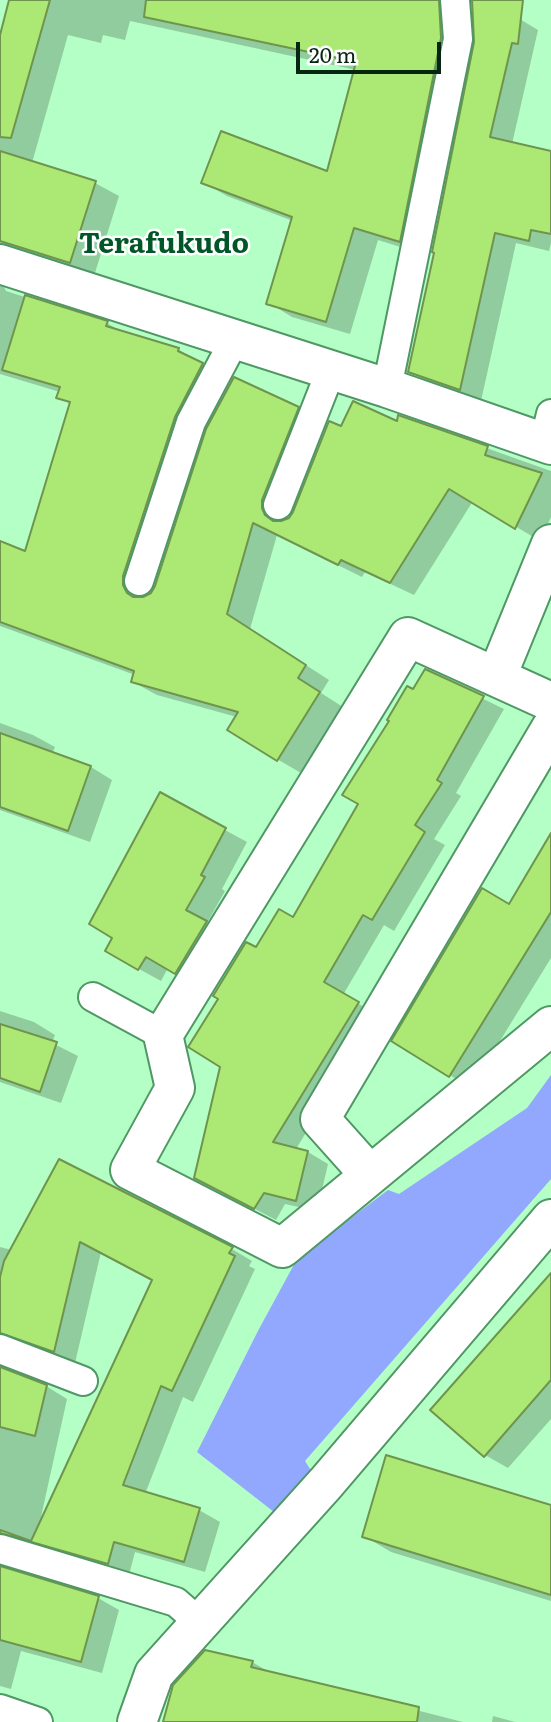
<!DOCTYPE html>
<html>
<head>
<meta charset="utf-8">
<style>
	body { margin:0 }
	#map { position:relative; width:551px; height:1722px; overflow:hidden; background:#b4ffc6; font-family:Literata,serif }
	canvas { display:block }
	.scale { position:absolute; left:296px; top:42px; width:145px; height:32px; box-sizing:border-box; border:4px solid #072612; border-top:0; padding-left:9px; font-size:21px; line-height:24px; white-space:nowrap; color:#072612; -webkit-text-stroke:5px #fff; paint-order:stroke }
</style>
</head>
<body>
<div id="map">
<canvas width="551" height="1722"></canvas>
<div class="scale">20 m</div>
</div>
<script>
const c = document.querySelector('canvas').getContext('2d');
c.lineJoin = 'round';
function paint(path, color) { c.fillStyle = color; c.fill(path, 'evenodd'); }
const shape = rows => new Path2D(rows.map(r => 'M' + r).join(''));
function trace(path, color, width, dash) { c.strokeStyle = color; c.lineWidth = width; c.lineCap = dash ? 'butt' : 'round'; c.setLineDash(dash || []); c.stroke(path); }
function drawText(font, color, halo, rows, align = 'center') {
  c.font = font + ' Literata,serif'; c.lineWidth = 5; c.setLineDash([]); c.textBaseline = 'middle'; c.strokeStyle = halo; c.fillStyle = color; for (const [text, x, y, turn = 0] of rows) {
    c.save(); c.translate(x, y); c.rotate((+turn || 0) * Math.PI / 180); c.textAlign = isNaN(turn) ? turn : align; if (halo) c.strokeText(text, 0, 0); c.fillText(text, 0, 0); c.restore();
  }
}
paint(shape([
	[551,1075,551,1179,305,1461,312,1472,274,1512,197,1452,259,1329,297,1259,388,1190,399,1194,527,1108]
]), '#91a8fe');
paint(shape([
	[11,0,417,0,438,4,462,18,423,254,378,240,350,334,292,317,269,303,293,221,227,196,203,182,329,173,356,70,130,21,125,40,103,35,101,43,68,35,32,163,95,183,119,196,94,276,2,283,6,291,107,323,125,334,179,350,226,378,199,431,146,590,146,597,152,594,298,409,321,422,286,513,285,521,290,519,341,429,398,424,399,417,551,471,551,517,540,541,473,501,414,595,365,572,362,577,277,535,250,629,329,680,321,693,343,707,301,773,277,759,237,717,157,695,133,682,135,675,0,626,0,542,27,551,71,404,59,397,60,392,0,374,0,43],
	[518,18,538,30,512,144,551,153,551,243,549,251,516,243,481,401,430,383,410,371],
	[426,671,504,709,456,793,461,796,434,839,445,845,394,931,384,925,343,995,378,1015,296,1149,308,1152,328,1164,317,1211,285,1204,276,1220,217,1189,257,949,294,919,360,804],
	[0,723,33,735,55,747,52,754,91,767,112,780,90,842,0,810],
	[161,795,247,842,222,889,225,891,207,923,228,935,197,985,168,968,161,981,128,963,115,937],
	[551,836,551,958,471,1088,394,1041,510,906],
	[0,1011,34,1022,55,1035,52,1043,78,1056,61,1103,0,1082],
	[60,1162,232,1249,252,1261,249,1266,255,1269,193,1402,183,1397,145,1494,199,1510,220,1522,205,1572,135,1552,129,1575,5,1556,7,1570,98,1598,119,1610,102,1673,21,1651,11,1689,0,1686,0,1247,12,1250],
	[101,1252,154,1280,39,1526,67,1399,46,1386,7,1371,4,1365,19,1344,28,1344,75,1363],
	[551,1276,551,1419,508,1468,485,1455],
	[551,1506,551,1601,391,1552,364,1536],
	[252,1662,271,1673,463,1722,166,1722],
	[493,1716,515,1722,492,1722]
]), '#0003');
const building = shape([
	[9,0,50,0,11,138,0,137,0,35,9,0],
	[146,0,439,0,441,38,400,242,354,228,326,322,266,304,292,217,201,183,221,131,327,171,356,62,144,17,146,0],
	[472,0,523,0,518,44,512,43,490,137,551,151,551,234,531,230,529,241,495,233,460,390,408,372,434,253,432,252,474,42,472,0],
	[0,151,96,181,70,263,0,241,0,151],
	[25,295,108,321,106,326,179,348,178,351,203,363,175,417,123,576,123,585,127,593,133,597,143,597,151,593,155,586,206,429,234,377,299,407,262,500,262,508,265,515,273,521,281,521,289,518,293,512,329,421,341,426,353,401,397,421,398,415,488,446,485,455,542,473,515,529,449,489,390,583,341,560,338,565,253,523,227,614,306,665,298,678,320,692,277,761,227,730,238,712,131,682,134,671,0,622,0,541,25,551,70,402,56,398,60,387,2,370,25,295],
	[425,669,484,696,437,780,442,783,415,825,425,832,372,920,363,915,324,982,359,1002,273,1142,308,1151,296,1201,264,1193,254,1209,194,1178,220,1067,188,1047,218,999,213,996,246,942,256,947,279,909,293,917,358,804,342,795,389,721,387,720,407,686,413,689,425,669],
	[0,733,91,766,68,831,0,807,0,733],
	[160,792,226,828,201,875,205,877,186,910,207,921,175,974,146,957,138,970,105,951,112,938,89,924,160,792],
	[551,833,551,912,449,1077,391,1041,482,888,509,904,551,833],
	[0,1024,57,1042,40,1092,0,1078,0,1024],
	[59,1159,233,1247,229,1253,235,1256,172,1391,161,1386,123,1485,200,1508,184,1562,114,1542,108,1564,0,1533,0,1530,31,1541,152,1280,80,1242,54,1352,0,1333,0,1277,4,1261,59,1159],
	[551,1273,551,1380,484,1457,430,1410,551,1273],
	[0,1367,47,1385,35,1436,0,1427,0,1367],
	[386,1455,551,1505,551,1595,362,1537,386,1455],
	[0,1566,99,1596,81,1662,0,1640,0,1566],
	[205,1650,253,1661,251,1667,419,1707,417,1722,163,1722,173,1685,205,1650]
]);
paint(building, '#ace874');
trace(building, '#6f944d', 2);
const service = shape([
	[387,388,458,39,455,0],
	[544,443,551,414],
	[278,505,331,370],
	[139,581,191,422,235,339],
	[93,997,163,1035],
	[0,1349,83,1381],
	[0,1549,176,1602,200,1623],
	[0,1709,38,1722]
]);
const minor = shape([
	[0,264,387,388,551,445],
	[497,676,551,544],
	[551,702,408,637,163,1035,175,1088,130,1170,282,1248,551,1026],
	[370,1175,320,1119,551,728],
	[137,1722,154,1674,326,1483,551,1219]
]);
trace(service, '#4f9764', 32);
trace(minor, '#4f9764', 42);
trace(service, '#fff', 28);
trace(minor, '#fff', 38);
drawText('bold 28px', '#005627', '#fff', [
	["Terafukudo",164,245]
]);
</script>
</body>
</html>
